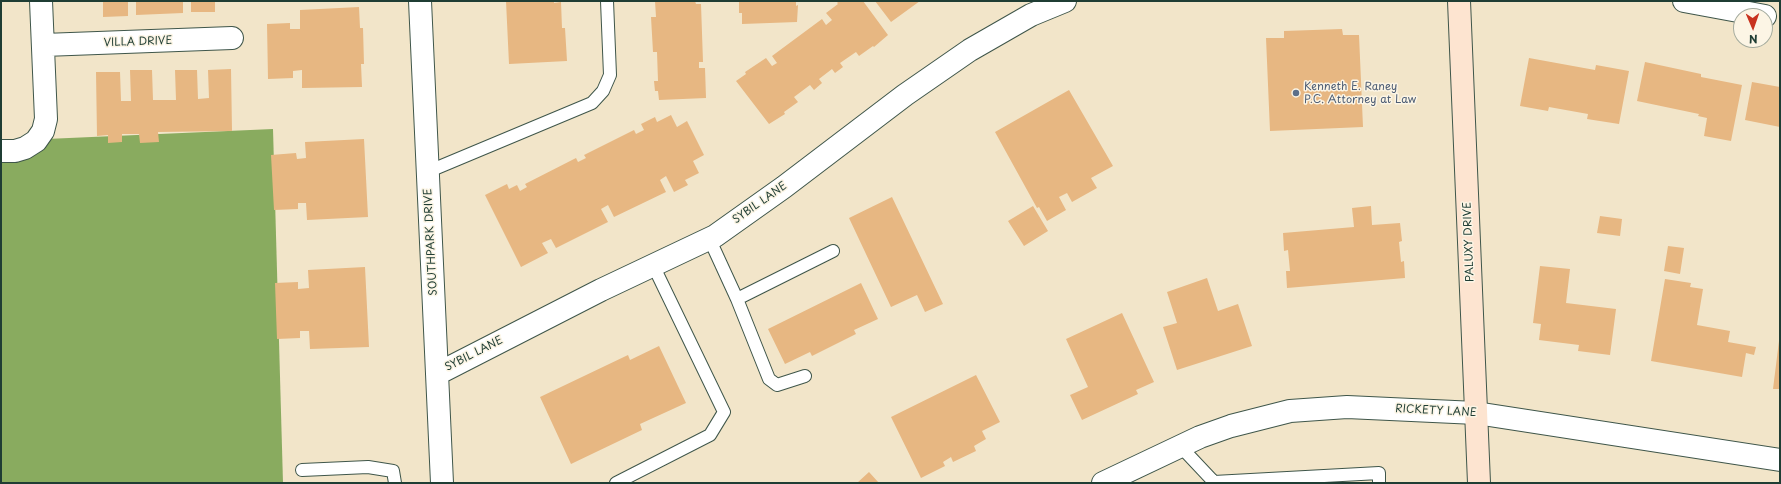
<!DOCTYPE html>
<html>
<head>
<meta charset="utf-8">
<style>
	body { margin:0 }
	#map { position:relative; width:1781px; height:484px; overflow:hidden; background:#f2e5c9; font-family:"Playpen Sans",sans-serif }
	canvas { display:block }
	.frame { position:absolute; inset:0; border:2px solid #1f3d34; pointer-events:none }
	.north { position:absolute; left:1733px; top:8px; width:40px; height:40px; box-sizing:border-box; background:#fcf5e5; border:1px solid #a4ab9e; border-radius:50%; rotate:178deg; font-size:11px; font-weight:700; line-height:16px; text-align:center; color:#1f3d34 }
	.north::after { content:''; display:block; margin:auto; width:14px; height:18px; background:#c8321e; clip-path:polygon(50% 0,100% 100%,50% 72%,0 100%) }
</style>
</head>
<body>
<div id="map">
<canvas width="1781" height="484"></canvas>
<div class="frame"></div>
<div class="north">N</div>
</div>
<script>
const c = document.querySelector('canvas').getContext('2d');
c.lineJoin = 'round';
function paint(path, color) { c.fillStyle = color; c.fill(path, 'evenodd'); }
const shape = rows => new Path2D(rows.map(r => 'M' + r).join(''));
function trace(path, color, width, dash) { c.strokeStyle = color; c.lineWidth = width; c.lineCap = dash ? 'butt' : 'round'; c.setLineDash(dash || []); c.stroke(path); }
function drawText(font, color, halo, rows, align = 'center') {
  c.font = font + ' "Playpen Sans",sans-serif'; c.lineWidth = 3; c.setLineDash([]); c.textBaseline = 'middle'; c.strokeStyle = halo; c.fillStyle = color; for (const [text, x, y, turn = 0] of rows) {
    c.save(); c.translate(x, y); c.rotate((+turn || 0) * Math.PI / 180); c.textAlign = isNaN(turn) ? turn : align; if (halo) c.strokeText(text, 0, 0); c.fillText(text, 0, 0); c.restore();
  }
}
paint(shape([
	[273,129,283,483,1,483,1,141]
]), '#89ab5f');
paint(shape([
	[103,1,128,1,128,16,103,17],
	[136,1,183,1,183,13,136,15],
	[191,1,215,1,215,12,191,12],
	[506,1,554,1,554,3,561,2,562,28,565,28,567,61,509,64],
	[655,1,695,1,696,4,701,4,703,62,699,62,699,68,705,68,706,98,659,100,658,91,655,91,654,81,658,81,657,52,653,52,651,17,656,17],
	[739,1,796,1,796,6,798,5,797,22,742,24,742,13,739,13],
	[839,1,863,1,888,35,874,47,873,46,859,56,856,52,840,63,843,67,835,73,832,69,819,79,822,83,814,90,810,85,794,97,798,102,784,112,785,114,769,124,736,81,746,74,745,72,766,58,772,66,777,63,772,56,822,19,826,25,832,20,826,13,838,4,837,3],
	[875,1,920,1,891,22],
	[359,7,360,28,363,28,364,64,361,64,362,87,302,88,302,70,293,71,293,78,268,79,267,24,290,23,290,29,300,29,300,10],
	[1342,29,1343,35,1359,35,1363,127,1270,131,1266,38,1284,38,1284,31],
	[1529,58,1595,70,1596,65,1629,71,1619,124,1587,119,1588,114,1549,107,1548,111,1520,106],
	[1645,62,1701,74,1701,77,1742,85,1731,141,1704,136,1707,118,1698,116,1699,114,1637,101],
	[231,69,232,131,158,132,159,142,140,143,139,134,122,134,122,142,108,143,108,135,97,136,96,72,120,72,121,101,131,101,130,70,152,70,153,100,176,100,175,70,197,70,198,99,209,98,208,70],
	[1752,82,1780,87,1780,127,1745,120],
	[1069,90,1113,166,1091,178,1097,188,1072,202,1067,193,1059,197,1066,210,1047,221,1039,207,1037,208,995,132],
	[671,115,677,127,687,121,704,155,693,161,699,173,685,180,688,185,674,192,666,176,660,180,666,192,614,217,608,205,601,209,608,222,556,248,551,239,542,243,548,253,521,267,485,195,507,184,509,189,517,185,520,191,527,187,525,184,576,158,578,162,586,158,584,155,634,130,636,134,644,130,641,124,655,117,657,122],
	[364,139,368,217,307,220,306,203,298,203,298,209,274,210,271,155,296,153,297,159,306,158,305,142],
	[892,197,943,304,925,312,917,295,891,307,849,218],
	[1033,206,1048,231,1024,246,1008,221],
	[1371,206,1372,225,1400,223,1402,241,1399,242,1401,262,1404,261,1405,278,1287,288,1286,271,1290,271,1288,250,1284,251,1283,233,1354,227,1352,208],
	[1600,216,1622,219,1620,236,1597,233],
	[1668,246,1684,248,1680,274,1664,271],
	[1540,266,1570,269,1566,303,1616,309,1610,355,1578,351,1579,345,1539,340,1541,324,1533,323],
	[365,267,369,347,310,349,309,331,300,331,300,338,277,339,275,283,298,282,298,289,309,288,308,270],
	[1207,278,1218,311,1238,304,1252,346,1177,370,1163,327,1177,323,1167,292],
	[1665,279,1691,283,1690,287,1703,289,1697,325,1730,331,1728,342,1756,347,1754,355,1746,353,1742,377,1651,361],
	[861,283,878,319,854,330,856,334,812,356,810,352,785,364,768,329],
	[1122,313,1154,382,1136,390,1138,394,1082,420,1070,395,1088,387,1066,339],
	[1779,341,1780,342,1780,389,1773,389],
	[659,346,686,403,640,424,642,430,571,464,540,397,628,355,630,360],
	[976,375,1000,422,982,431,986,439,974,446,976,451,953,462,951,457,943,462,945,466,921,478,891,417],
	[869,472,879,483,857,483]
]), '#e7b782');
const service = shape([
	[427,172,592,103,603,91,610,75,607,1],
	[709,238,737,299,833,251],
	[737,299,769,379,777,385,805,376],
	[1181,447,1214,482,1379,473,1379,483],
	[302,470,368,467,393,471,395,483],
	[616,483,710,435,724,412,653,265]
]);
const minor = shape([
	[420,1,442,483],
	[1684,1,1765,16],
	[44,45,232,38],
	[1,151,15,151,25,148,36,141,43,131,46,119,41,1],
	[437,374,601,290,715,236,784,187,905,95,970,50,1031,15,1065,1],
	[1103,483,1200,437,1231,426,1290,411,1347,407,1476,413,1780,460]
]);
const secondary = shape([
	[1459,1,1479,483]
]);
trace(service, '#3f564a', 14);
trace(minor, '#3f564a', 24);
trace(secondary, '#3f564a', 24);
trace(service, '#fff', 12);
trace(minor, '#fff', 22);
trace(secondary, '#fde4d0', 22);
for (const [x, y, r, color] of [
	[1296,93,4,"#5c6f8a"]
]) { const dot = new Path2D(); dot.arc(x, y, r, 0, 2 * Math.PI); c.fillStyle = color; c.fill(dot); trace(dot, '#fcf5e5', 1.5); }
drawText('11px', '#1f3d34', '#fcf5e5', [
	["VILLA DRIVE",138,42,-2],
	["SYBIL LANE",760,203,-35],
	["SOUTHPARK DRIVE",431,242,-93],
	["PALUXY DRIVE",1469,242,-92],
	["SYBIL LANE",474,354,-27],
	["RICKETY LANE",1436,411,3]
]);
drawText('11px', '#4e5e75', '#fcf5e5', [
	["Kenneth E. Raney",1304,87],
	["P.C. Attorney at Law",1304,100]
], 'left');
</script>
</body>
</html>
